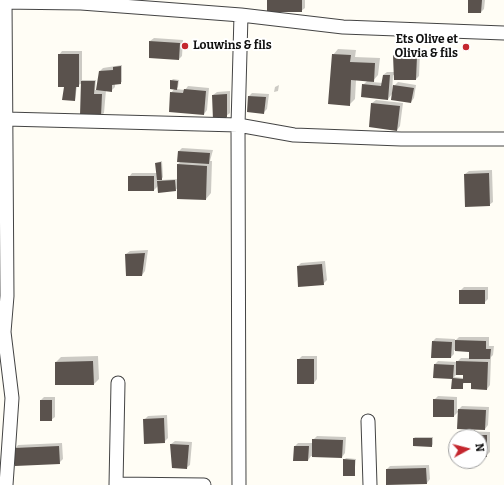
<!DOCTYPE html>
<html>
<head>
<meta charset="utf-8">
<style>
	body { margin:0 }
	#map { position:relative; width:504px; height:485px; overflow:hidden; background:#fffdf5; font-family:Bitter,serif }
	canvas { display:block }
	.north { position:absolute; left:448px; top:429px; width:40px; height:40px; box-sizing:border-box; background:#fff; border:1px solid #a0a0a0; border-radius:50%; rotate:83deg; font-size:11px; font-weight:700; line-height:16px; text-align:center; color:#111 }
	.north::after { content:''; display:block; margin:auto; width:14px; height:18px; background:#c4262e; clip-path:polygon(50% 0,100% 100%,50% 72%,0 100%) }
</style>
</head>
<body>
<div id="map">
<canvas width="504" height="485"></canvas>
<div class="north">N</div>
</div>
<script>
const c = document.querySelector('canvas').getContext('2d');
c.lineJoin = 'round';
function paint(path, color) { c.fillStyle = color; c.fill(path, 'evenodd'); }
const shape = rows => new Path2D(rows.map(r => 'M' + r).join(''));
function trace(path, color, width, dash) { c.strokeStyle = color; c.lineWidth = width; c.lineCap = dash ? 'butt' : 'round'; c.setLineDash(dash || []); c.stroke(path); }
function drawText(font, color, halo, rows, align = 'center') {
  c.font = font + ' Bitter,serif'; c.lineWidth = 4; c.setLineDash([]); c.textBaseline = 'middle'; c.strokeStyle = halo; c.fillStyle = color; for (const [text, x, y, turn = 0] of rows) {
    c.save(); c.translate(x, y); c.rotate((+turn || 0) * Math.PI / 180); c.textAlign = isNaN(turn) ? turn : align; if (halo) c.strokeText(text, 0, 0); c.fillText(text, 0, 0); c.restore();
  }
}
paint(shape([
	[268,0,305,0,305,8,301,11],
	[469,0,485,0,484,9,481,12],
	[154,38,183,40,182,56,179,59,150,41],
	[338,49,356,50,355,57,380,58,378,75,372,82,383,83,383,75,387,72,394,72,394,56,397,52,420,52,419,76,416,79,393,75,392,94,388,99,363,85,368,80,356,80,355,99,349,105,333,55],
	[62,51,82,51,82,80,96,80,95,90,97,90,100,71,103,68,122,65,122,82,115,84,115,87,111,91,106,90,104,113,101,116,82,83,77,86,75,100,65,88,59,55],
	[173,79,179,80,178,87,176,89,185,90,188,86,209,88,207,110,204,114,171,93,175,88,171,81],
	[398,82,416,85,414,98,411,102,394,86],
	[279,85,278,91,274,92,275,87],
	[230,91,230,113,226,116,213,95,217,92],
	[252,93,269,94,267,109,264,112,248,111,249,96],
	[376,100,403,103,400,126,397,130,372,103],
	[182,148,213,150,210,161,212,161,211,193,206,199,178,188,175,190,159,185,154,190,129,177,132,173,157,173,156,163,162,161,163,177,161,180,178,179,178,164,181,161,179,151],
	[492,170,493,202,489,205,465,174,469,171],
	[148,250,145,271,142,275,126,254,130,251],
	[325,261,327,280,323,284,298,266,301,263],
	[464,287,488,287,488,299,484,303,460,291],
	[459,337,489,337,489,346,494,346,493,355,491,357,490,385,487,389,472,382,464,382,462,388,454,378,434,377,435,364,438,361,457,362,461,358,470,358,471,351,454,350,454,354,451,357,432,342,436,338,455,339,455,341],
	[464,374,464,378,454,377,456,375],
	[98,356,99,379,94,384,56,362,61,357],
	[302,356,317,356,317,379,314,383,298,360],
	[438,396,457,397,457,411,462,406,489,407,488,425,485,429,459,411,454,416,434,400],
	[44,397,55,397,55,417,51,420,41,400],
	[167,415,168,438,164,442,144,420,148,416],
	[463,431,490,432,490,452,486,456,480,456,480,437,460,437],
	[317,436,346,437,345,453,342,457,311,456,308,460,294,460,295,446,298,443,313,443,313,440],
	[415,437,433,437,433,444,432,446,414,438],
	[175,441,192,442,190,465,186,468,173,467,171,444],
	[62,443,63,459,59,463,15,449,18,445],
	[346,458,356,459,354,475,344,460],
	[429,465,430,479,427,483,387,469,390,466]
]), '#0003');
paint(shape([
	[267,0,302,0,302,12,267,12],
	[468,0,482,0,481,13,468,13],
	[149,41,180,43,179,60,149,58],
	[58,54,79,54,79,87,76,87,75,101,62,100,64,87,58,87],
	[332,54,351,55,350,62,375,63,374,82,351,80,350,106,328,104],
	[393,55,417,56,416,80,394,80],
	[121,66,121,84,112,85,112,92,96,90,99,71,113,70,113,67],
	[383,75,390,75,388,100,361,97,362,84,381,86],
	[170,80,178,81,177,90,170,89],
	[81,81,95,81,94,94,102,94,101,117,80,116],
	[393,85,414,88,411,103,391,100],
	[184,89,206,91,204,115,169,112,170,92,183,93],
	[227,94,227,117,222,121,213,120,212,95],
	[248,96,266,97,264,114,247,112],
	[371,103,400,106,397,131,369,127],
	[178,151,210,153,209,164,177,162],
	[161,162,162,180,157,180,155,163],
	[177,164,207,166,206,200,177,199],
	[489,173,490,206,465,207,464,174],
	[128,176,154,176,154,191,128,191],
	[175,180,176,191,158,193,157,181],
	[145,253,142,276,126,276,125,254],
	[322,264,324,285,298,287,297,266],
	[459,290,485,290,485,304,459,304],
	[455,340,486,341,486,349,491,349,490,359,469,359,469,352,455,351],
	[432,341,452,342,451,358,431,358],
	[297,359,314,359,314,384,297,384],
	[93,361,94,385,55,385,55,362],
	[456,361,488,362,487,390,471,389,471,383,463,383,463,389,451,389,452,379,433,378,434,364,454,365,453,378,463,379,463,375,456,375],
	[433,399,454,400,454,417,433,417],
	[40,400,52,400,52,421,40,421],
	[458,409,486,410,485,430,457,429],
	[164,418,165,443,144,444,143,419],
	[459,435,487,435,487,457,480,457,480,437,459,437],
	[413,438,432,438,432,447,413,446],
	[312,439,343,440,342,458,312,457],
	[170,444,189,445,187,469,172,468],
	[59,446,60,464,15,466,14,448],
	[294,446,309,446,308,461,293,461],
	[343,459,355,460,355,476,343,476],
	[426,468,427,484,386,485,386,469]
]), '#5a524d');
const street = shape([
	[5,0,7,296,4,332,12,398,6,485],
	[0,2,81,3,162,9,241,15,343,27,504,33],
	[6,119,238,125,294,135,401,139,504,139],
	[368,421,370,485],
	[116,484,204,485],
	[116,485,118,383],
	[239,485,238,125,241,15]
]);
trace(street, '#444', 15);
trace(street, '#fff', 13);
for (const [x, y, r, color] of [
	[185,46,4,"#c4262e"],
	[466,47,4,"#c4262e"]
]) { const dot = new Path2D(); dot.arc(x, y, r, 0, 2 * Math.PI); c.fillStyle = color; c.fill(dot); trace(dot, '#fff', 1.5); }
drawText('bold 12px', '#111', '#fff', [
	["Ets Olive et",458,40],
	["Olivia & fils",458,54],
	["Louwins & fils",193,46,"left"]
], 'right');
</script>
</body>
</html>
